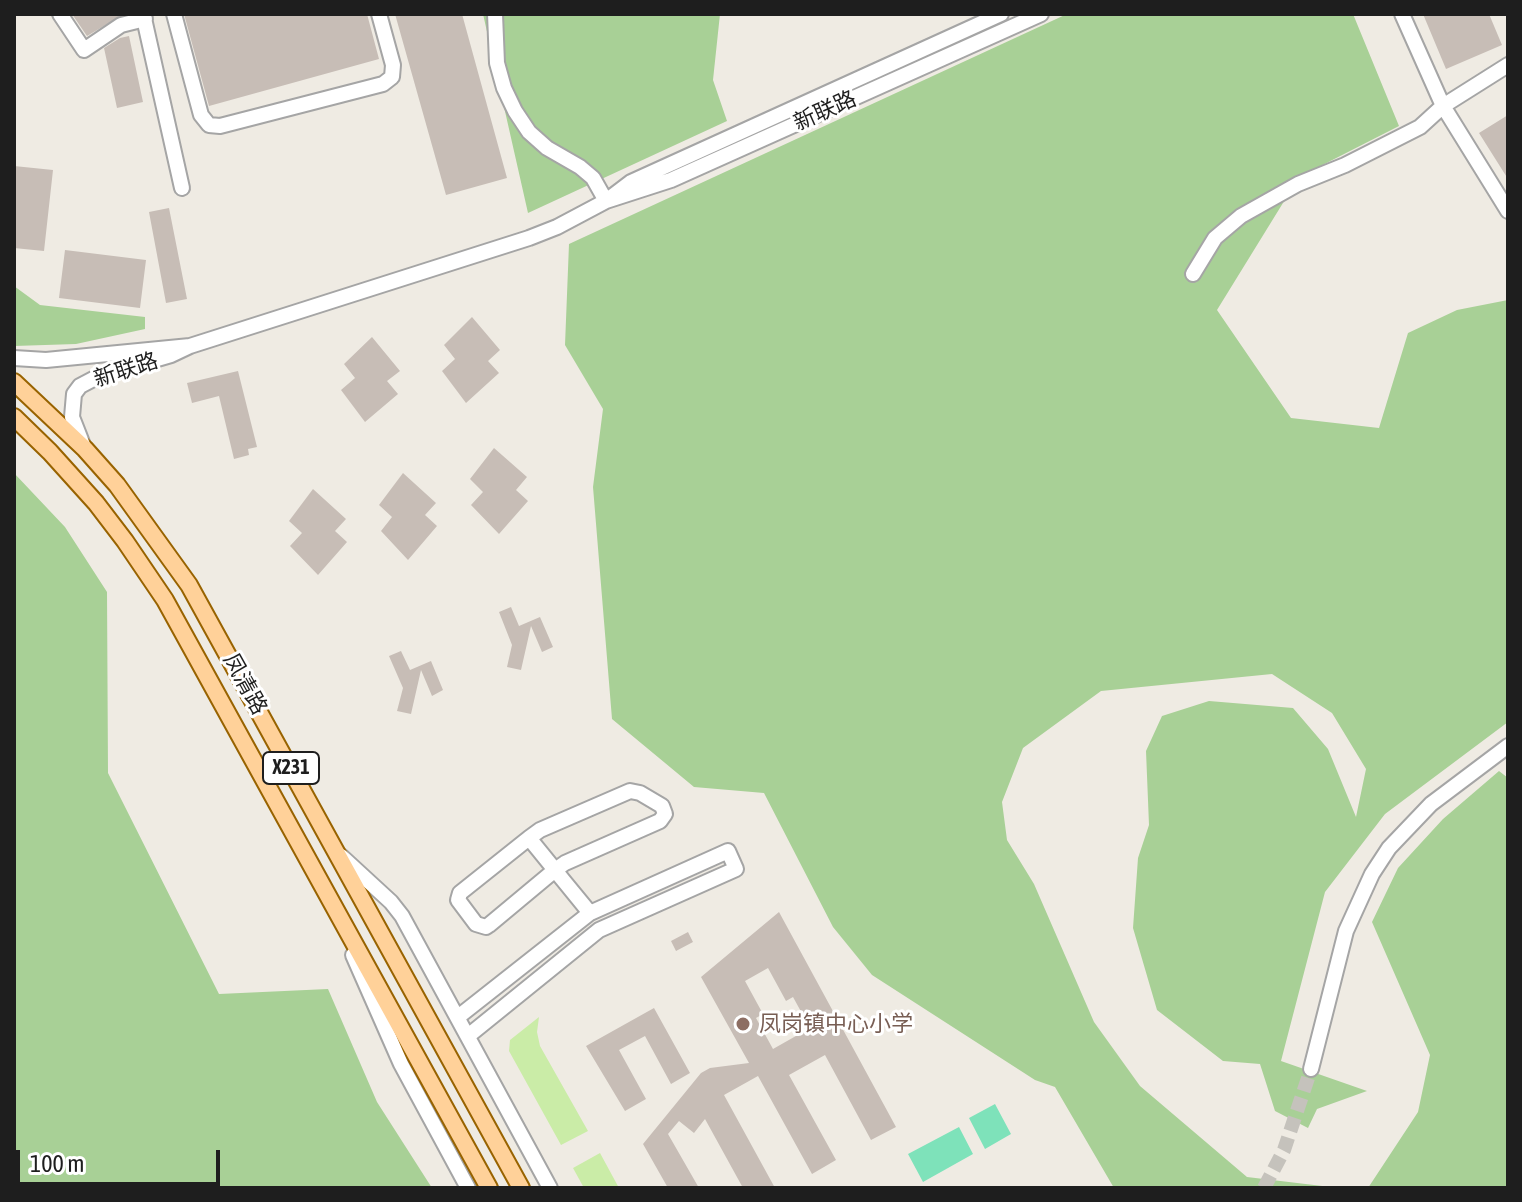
<!DOCTYPE html>
<html>
<head>
<meta charset="utf-8">
<style>
	body { margin:0 }
	#map { position:relative; width:1522px; height:1202px; overflow:hidden; background:#efebe3; font-family:"Asap Condensed",sans-serif }
	canvas { display:block }
	.frame { position:absolute; inset:0; border:16px solid #1e1e1e; pointer-events:none }
	.scale { position:absolute; left:16px; top:1150px; width:204px; height:36px; box-sizing:border-box; border:4px solid #1e1e1e; border-top:0; padding-left:10px; font-size:24px; line-height:28px; white-space:nowrap; color:#1e1e1e; -webkit-text-stroke:6px #fff; paint-order:stroke }
</style>
</head>
<body>
<div id="map">
<canvas width="1522" height="1202"></canvas>
<div class="frame"></div>
<div class="scale">100 m</div>
</div>
<script>
const c = document.querySelector('canvas').getContext('2d');
c.lineJoin = 'round';
function paint(path, color) { c.fillStyle = color; c.fill(path, 'evenodd'); }
const shape = rows => new Path2D(rows.map(r => 'M' + r).join(''));
function trace(path, color, width, dash) { c.strokeStyle = color; c.lineWidth = width; c.lineCap = dash ? 'butt' : 'round'; c.setLineDash(dash || []); c.stroke(path); }
function drawText(font, color, halo, rows, align = 'center') {
  c.font = font + ' "Asap Condensed","Noto Sans SC",sans-serif'; c.lineWidth = 6; c.setLineDash([]); c.textBaseline = 'middle'; c.strokeStyle = halo; c.fillStyle = color; for (const [text, x, y, turn = 0] of rows) {
    c.save(); c.translate(x, y); c.rotate((+turn || 0) * Math.PI / 180); c.textAlign = isNaN(turn) ? turn : align; if (halo) c.strokeText(text, 0, 0); c.fillText(text, 0, 0); c.restore();
  }
}
paint(shape([
	[539,1017,537,1032,540,1046,588,1131,561,1145,509,1051,510,1040],
	[600,1153,619,1188,584,1188,573,1168]
]), '#caeca7');
paint(shape([
	[483,14,720,14,713,80,727,121,528,213],
	[1067,14,1353,14,1399,126,1299,177,1217,310,1291,418,1379,428,1408,333,1457,310,1508,300,1508,722,1385,814,1325,892,1281,1061,1367,1091,1317,1109,1308,1128,1275,1111,1260,1064,1223,1061,1157,1010,1133,928,1138,858,1149,825,1146,751,1162,716,1209,701,1293,708,1328,749,1356,817,1366,769,1332,713,1272,674,1101,691,1023,748,1002,802,1007,840,1034,884,1094,1022,1140,1086,1247,1177,1339,1188,1114,1188,1055,1087,1035,1080,872,975,833,927,764,793,694,787,612,719,593,487,603,409,565,345,569,244],
	[14,286,40,305,145,317,145,329,76,344,14,346],
	[14,473,65,527,107,592,108,773,219,994,328,989,377,1102,432,1188,14,1188],
	[1499,771,1508,778,1508,1188,1368,1188,1418,1112,1430,1055,1372,922,1398,868,1443,819]
]), '#a8d096');
paint(shape([
	[995,1104,1011,1134,985,1149,969,1118],
	[959,1127,973,1154,923,1182,908,1154]
]), '#7ee2ba');
paint(shape([
	[72,14,124,14,87,36],
	[184,14,367,14,379,59,209,106],
	[395,14,462,14,507,178,446,195],
	[1423,14,1489,14,1502,45,1446,69],
	[129,36,143,102,117,108,104,48,120,38],
	[1508,115,1508,179,1479,133],
	[14,166,53,170,44,251,14,248],
	[169,208,187,299,166,303,149,212],
	[65,250,146,260,140,308,59,298],
	[472,317,500,350,488,361,499,373,466,403,442,371,455,359,444,345],
	[372,337,400,371,387,381,398,394,365,422,341,390,355,378,344,364],
	[238,371,257,447,248,449,249,455,234,459,219,396,192,403,187,383],
	[494,448,527,477,516,490,528,501,499,534,471,505,483,492,470,479],
	[403,473,436,503,425,515,437,526,408,560,381,531,392,517,379,505],
	[313,489,346,519,335,531,347,542,318,575,290,546,302,533,289,521],
	[511,607,519,626,540,617,553,647,542,652,531,626,521,670,507,667,512,645,499,612],
	[401,651,410,670,431,661,443,690,432,696,421,670,411,714,397,711,403,688,389,656],
	[779,912,896,1127,871,1140,825,1055,789,1075,836,1160,812,1174,758,1076,724,1095,775,1188,743,1188,705,1119,694,1133,679,1121,668,1134,699,1188,668,1188,643,1144,701,1073,710,1068,749,1063,701,977],
	[768,968,786,1001,793,997,810,1028,773,1049,756,1018,763,1014,745,981],
	[688,932,693,942,676,951,671,941],
	[654,1008,690,1073,671,1084,645,1036,619,1050,646,1099,625,1111,586,1046]
]), '#c7bdb6');
trace(shape([
	[1264,1188,1284,1150,1311,1069]
]), '#c5c2bc', 14, [14, 7]);
const minor = shape([
	[60,14,84,50,121,25,145,19],
	[143,14,182,188],
	[174,14,201,115,209,125,220,126,383,84,392,77,393,65,379,14],
	[1001,14,631,182,606,201,671,180,1041,14],
	[1402,14,1443,106,1508,211],
	[1193,274,1215,238,1241,216,1298,184,1345,165,1420,127,1443,106,1508,65],
	[190,346,529,238,557,227,606,201,593,178,580,167,547,148,529,132,515,111,504,88,497,63,495,14],
	[14,358,46,360,190,346,171,355,99,376,80,386,74,394,72,417,83,445],
	[529,838,540,830,630,791,640,793,662,806,665,814,660,821,565,863,555,870,489,925,486,927,476,924,458,900,460,893,529,838,555,870,563,880,590,913],
	[341,856,391,902,402,916,550,1188],
	[353,955,401,1064,468,1188],
	[458,1017,590,913,728,851,736,869,599,930,468,1036],
	[1311,1069,1346,931,1372,874,1389,848,1431,804,1508,746]
]);
const major = shape([
	[14,382,85,449,117,485,189,585,521,1188],
	[14,417,50,452,96,503,125,541,165,600,489,1188]
]);
trace(minor, '#a5a5a5', 18);
trace(major, '#986300', 20);
trace(minor, '#fff', 14);
trace(major, '#ffd199', 16);
for (const [x, y, r, color] of [
	[743,1024,8,"#8d6e63"]
]) { const dot = new Path2D(); dot.arc(x, y, r, 0, 2 * Math.PI); c.fillStyle = color; c.fill(dot); trace(dot, '#fff', 3); }
for (const [x, y, w] of [
	[291,768,56]
]) { const box = new Path2D(); box.roundRect(x - w / 2, y - 16, w, 32, 6); c.fillStyle = '#fff'; c.fill(box); trace(box, '#1e1e1e', 2); }
drawText('bold 20px', '#1e1e1e', null, [
	["X231",291,768]
]);
drawText('22px', '#1e1e1e', '#fff', [
	["新联路",825,111,-24],
	["新联路",126,370,-18],
	["凤清路",245,684,61]
]);
drawText('22px', '#785e54', '#fff', [
	["凤岗镇中心小学",759,1024]
], 'left');
</script>
</body>
</html>
